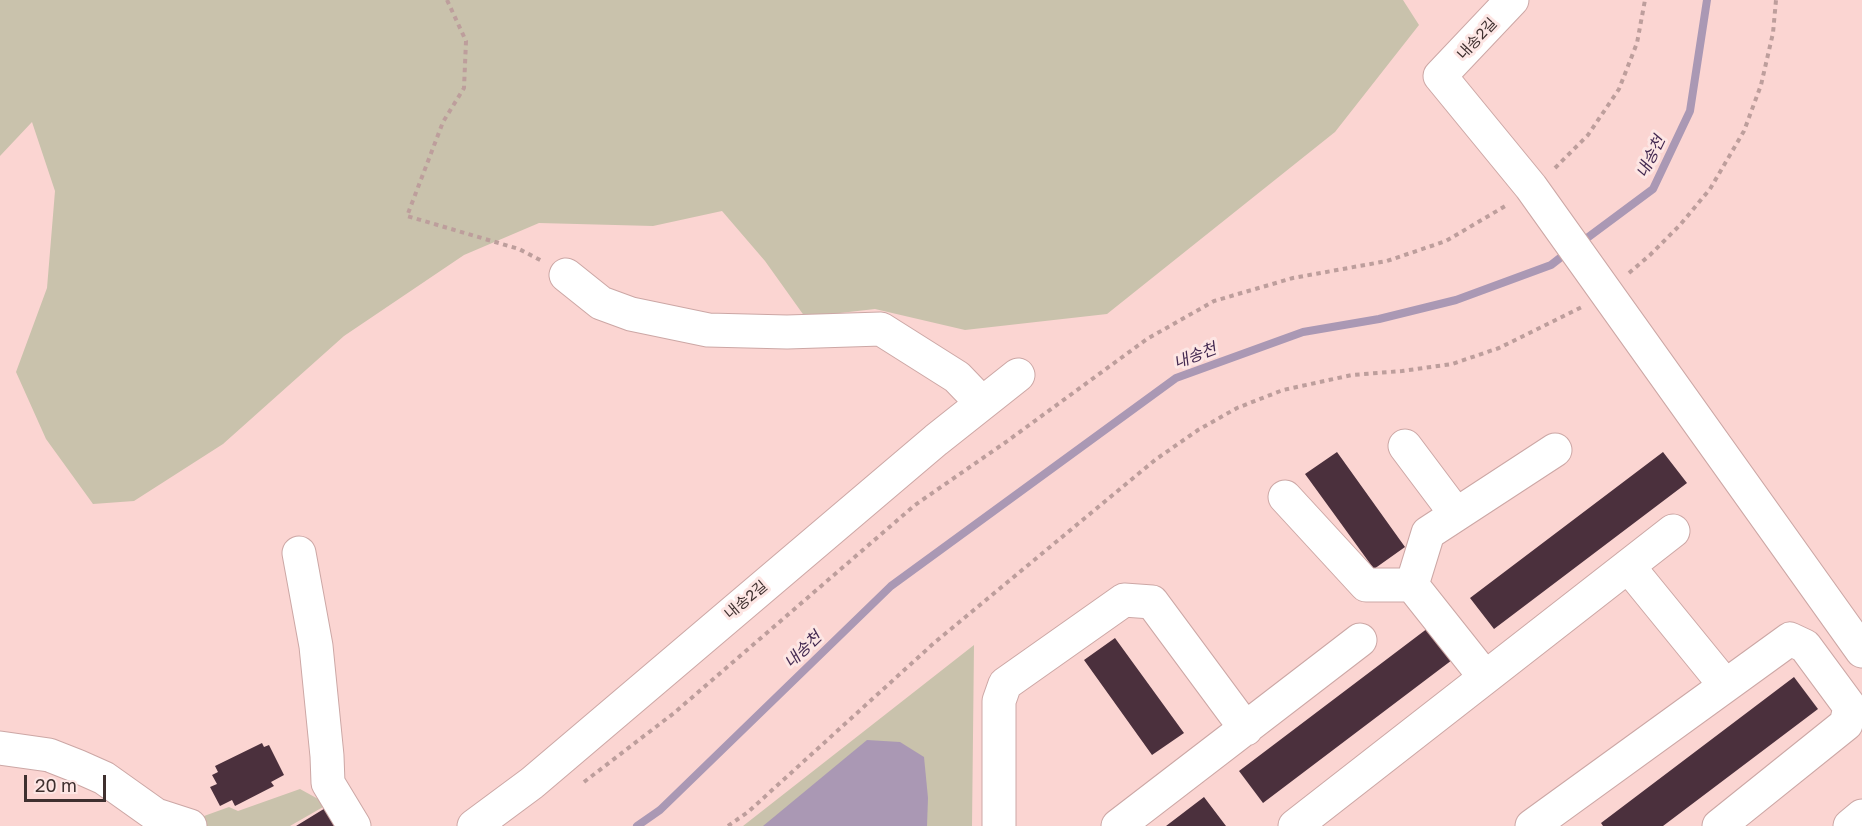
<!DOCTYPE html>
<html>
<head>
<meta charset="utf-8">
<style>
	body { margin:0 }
	#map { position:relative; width:1862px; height:826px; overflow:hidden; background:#fbd5d2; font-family:"Golos Text",sans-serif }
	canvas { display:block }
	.scale { position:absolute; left:24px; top:775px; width:82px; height:27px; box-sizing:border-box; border:3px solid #3f302f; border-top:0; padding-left:8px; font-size:18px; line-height:21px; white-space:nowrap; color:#3f302f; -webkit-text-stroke:4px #fde6e4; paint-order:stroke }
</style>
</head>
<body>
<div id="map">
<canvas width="1862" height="826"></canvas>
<div class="scale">20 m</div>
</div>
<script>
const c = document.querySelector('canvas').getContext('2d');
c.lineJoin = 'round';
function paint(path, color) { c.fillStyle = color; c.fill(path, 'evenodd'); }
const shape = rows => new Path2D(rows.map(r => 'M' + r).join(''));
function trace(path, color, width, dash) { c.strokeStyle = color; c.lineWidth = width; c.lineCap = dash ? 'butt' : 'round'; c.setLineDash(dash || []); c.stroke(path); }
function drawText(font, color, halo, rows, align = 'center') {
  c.font = font + ' "Golos Text","Noto Sans KR",sans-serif'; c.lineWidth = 6; c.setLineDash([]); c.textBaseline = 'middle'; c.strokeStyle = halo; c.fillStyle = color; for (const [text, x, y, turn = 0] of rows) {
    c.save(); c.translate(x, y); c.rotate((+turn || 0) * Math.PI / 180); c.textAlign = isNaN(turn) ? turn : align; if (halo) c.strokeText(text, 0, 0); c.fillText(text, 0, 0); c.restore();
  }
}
paint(shape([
	[0,0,1403,0,1419,25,1335,132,1107,314,965,330,875,309,805,317,765,261,722,211,653,226,539,223,464,255,344,336,223,444,134,501,93,504,46,439,16,372,47,288,55,191,32,122,0,156],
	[974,645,972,826,743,826],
	[300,789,320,800,323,807,290,826,203,826,193,820,229,807,238,811]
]), '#c9c2ac');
paint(shape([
	[867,740,900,742,924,757,928,798,927,826,763,826]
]), '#aa98b4');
trace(shape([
	[1579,244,1653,189,1690,111,1707,0],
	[637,826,660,810,891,586,1176,378,1303,332,1379,319,1456,300,1551,265,1569,251]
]), '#aa98b4', 8);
paint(shape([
	[1337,452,1405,547,1374,569,1305,474],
	[1663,452,1687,483,1494,629,1470,598],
	[1432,625,1456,657,1263,803,1239,771],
	[1115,638,1184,733,1152,755,1084,660],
	[1794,677,1818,709,1663,826,1603,826,1601,823],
	[262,743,264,747,269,745,284,775,271,782,274,786,235,806,232,800,220,806,210,787,217,784,212,775,218,772,215,766],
	[1204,797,1226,826,1166,826],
	[327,807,339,826,296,826]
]), '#4b303d');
const minor = shape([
	[1512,0,1440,76,1531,187,1862,651],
	[566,275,601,303,631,314,708,330,787,332,881,329,957,377,982,403],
	[1405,446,1456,514],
	[1285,497,1366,585,1412,585],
	[299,553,316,646,327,756,328,783,354,826],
	[1628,566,1725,685],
	[1485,677,1412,585,1428,533,1555,450],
	[0,748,49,755,77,766,104,778,156,815,190,826],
	[474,826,532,783,936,440,1018,375],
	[999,826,999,701,1005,684,1124,600,1152,602,1246,729],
	[1118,826,1360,640],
	[1295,826,1673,531],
	[1532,826,1790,639,1805,646,1850,707,1846,724,1719,826],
	[1850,826,1862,816]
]);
trace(minor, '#cca7a5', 35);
trace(shape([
	[447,0,466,41,464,88,443,122,407,216,519,249,542,261],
	[1555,168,1588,135,1619,89,1637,43,1645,0],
	[1629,273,1650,255,1680,225,1710,189,1744,131,1761,85,1773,33,1776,0],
	[584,782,674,713,915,505,1006,442,1147,339,1214,301,1293,278,1387,261,1446,241,1507,205],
	[728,826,748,812,934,643,1155,460,1198,430,1237,408,1283,390,1352,375,1402,371,1452,364,1499,348,1582,307]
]), '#bd9e9c', 4, [4.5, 4.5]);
trace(minor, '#fff', 33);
drawText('15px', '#3f302f', '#fde6e4', [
	["내송2길",1477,39,-47],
	["내송2길",746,600,-40]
]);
drawText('italic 16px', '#422850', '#fde6e4', [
	["내송천",1651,157,-64],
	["내송천",1195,356,-21],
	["내송천",803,650,-44]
]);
</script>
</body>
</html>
